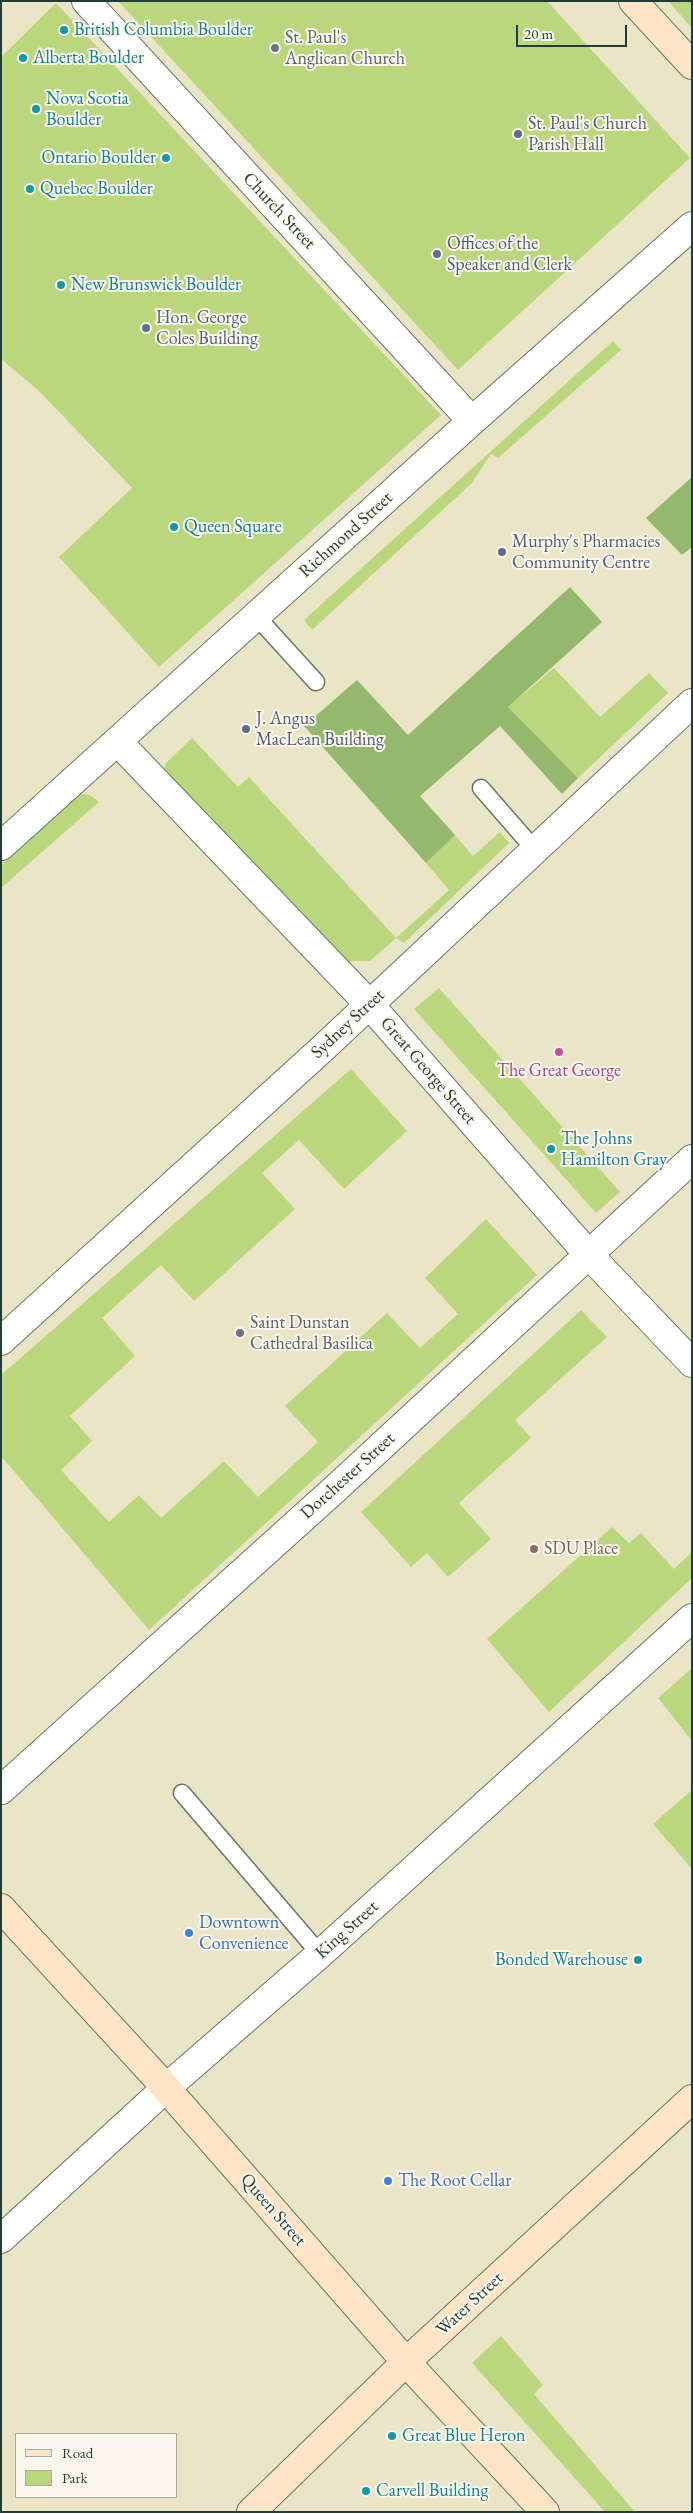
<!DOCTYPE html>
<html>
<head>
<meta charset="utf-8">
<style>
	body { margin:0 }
	#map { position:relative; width:693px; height:2513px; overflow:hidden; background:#ebe5c7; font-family:"EB Garamond",serif }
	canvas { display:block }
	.frame { position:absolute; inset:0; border:2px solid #1f3d34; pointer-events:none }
	.legend { position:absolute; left:15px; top:2433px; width:162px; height:65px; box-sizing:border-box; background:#fbf7ec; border:1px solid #a3ada2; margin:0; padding:6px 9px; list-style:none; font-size:15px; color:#1f3d34 }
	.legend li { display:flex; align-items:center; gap:10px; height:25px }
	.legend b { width:25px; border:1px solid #a3ada2 }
	.scale { position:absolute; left:516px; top:25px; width:111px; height:22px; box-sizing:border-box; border:2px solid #1f3d34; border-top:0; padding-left:6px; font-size:15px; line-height:18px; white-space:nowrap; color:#1f3d34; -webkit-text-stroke:4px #fbf7ec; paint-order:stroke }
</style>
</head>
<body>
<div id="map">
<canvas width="693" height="2513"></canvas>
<div class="frame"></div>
<ul class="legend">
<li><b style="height:6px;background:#ffe4c6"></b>Road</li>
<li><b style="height:14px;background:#bbd77d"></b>Park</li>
</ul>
<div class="scale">20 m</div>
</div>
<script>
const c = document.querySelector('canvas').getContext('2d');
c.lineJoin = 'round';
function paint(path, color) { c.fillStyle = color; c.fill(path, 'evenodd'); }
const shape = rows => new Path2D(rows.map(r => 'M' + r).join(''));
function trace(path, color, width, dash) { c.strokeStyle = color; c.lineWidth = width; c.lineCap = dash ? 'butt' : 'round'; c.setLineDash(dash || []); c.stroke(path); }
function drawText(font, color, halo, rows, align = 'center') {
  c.font = font + ' "EB Garamond",serif'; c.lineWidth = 4; c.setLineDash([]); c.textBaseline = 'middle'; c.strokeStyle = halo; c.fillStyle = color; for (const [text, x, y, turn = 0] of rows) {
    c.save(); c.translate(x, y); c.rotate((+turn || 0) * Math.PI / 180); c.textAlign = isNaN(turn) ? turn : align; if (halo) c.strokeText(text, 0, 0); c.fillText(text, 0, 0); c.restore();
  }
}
paint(shape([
	[118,1,547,1,690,158,458,370],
	[668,1,690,1,692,3,692,28],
	[56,3,441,415,159,667,59,557,132,488,39,391,1,359,1,57],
	[613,341,621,350,498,458,491,454,471,484,312,630,304,620],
	[554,668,600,717,649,673,668,693,578,778,508,707],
	[192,738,238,787,249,777,396,938,449,890,426,863,455,835,473,856,500,832,509,843,404,943,396,938,370,961,343,961,162,773,166,763],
	[83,794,90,795,99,802,1,888,1,865,79,795],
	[439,988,620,1192,596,1213,414,1009],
	[351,1069,407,1131,344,1189,299,1140,262,1173,295,1209,194,1301,161,1265,102,1318,135,1356,70,1416,92,1441,61,1470,109,1522,139,1495,161,1518,224,1461,258,1497,318,1442,285,1406,387,1313,420,1348,458,1314,425,1278,486,1219,537,1275,149,1630,1,1456,1,1375],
	[581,1310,607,1337,515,1420,531,1438,459,1503,491,1539,448,1577,427,1553,411,1567,361,1512],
	[612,1527,629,1543,641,1533,674,1569,692,1552,692,1578,549,1712,487,1639],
	[692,1668,692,1741,658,1698],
	[692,1790,692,1869,653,1824],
	[501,2336,543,2385,534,2394,635,2512,605,2512,472,2363]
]), '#bbd77d');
paint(shape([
	[692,477,692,547,682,555,646,518],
	[570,587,602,622,508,707,578,778,562,794,500,726,420,796,455,835,426,863,304,726,357,680,408,735]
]), '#94b86c');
const lane = shape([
	[256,616,316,682],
	[481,788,535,850],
	[182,1793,320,1954]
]);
const street = shape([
	[86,1,472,421],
	[118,742,369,1004,589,1255,692,1363],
	[1,846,472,421,692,226],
	[1,1341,322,1049,692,703],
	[1,1790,335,1489,692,1159],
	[1,2239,166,2088,320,1954,692,1618]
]);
const secondary = shape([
	[633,1,692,65],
	[1,1908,158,2079,406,2362,545,2512],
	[251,2512,406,2362,692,2099]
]);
trace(lane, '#667867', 19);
trace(street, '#667867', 30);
trace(secondary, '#667867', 30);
trace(lane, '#fff', 16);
trace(street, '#fff', 28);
trace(secondary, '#ffe4c6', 28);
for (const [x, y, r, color] of [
	[64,30,5,"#0f9aa8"],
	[275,48,5,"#6b7280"],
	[23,58,5,"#0f9aa8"],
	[36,109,5,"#0f9aa8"],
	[518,134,5,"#5c6f8a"],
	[166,158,5,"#0f9aa8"],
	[30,189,5,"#0f9aa8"],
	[437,254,5,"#5c6f8a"],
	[61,285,5,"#0f9aa8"],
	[146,328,5,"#5c6f8a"],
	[174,527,5,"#0f9aa8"],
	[502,552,5,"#5c6f8a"],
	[246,729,5,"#5c6f8a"],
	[559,1052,5,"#d1479c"],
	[551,1149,5,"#0f9aa8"],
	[240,1333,5,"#6b7280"],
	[534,1549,5,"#8d6e63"],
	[189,1933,5,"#3f7fe0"],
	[638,1960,5,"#0f9aa8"],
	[388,2181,5,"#3f7fe0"],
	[392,2436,5,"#0f9aa8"],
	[366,2491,5,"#0f9aa8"]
]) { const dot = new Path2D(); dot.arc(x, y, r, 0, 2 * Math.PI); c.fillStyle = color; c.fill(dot); trace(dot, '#fbf7ec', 2); }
drawText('18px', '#0d838f', '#fbf7ec', [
	["British Columbia Boulder",74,30],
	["Alberta Boulder",33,58],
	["Nova Scotia",46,99],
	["Boulder",46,120],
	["Ontario Boulder",156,158,"right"],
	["Quebec Boulder",40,189],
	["New Brunswick Boulder",71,285],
	["Queen Square",184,527],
	["The Johns",561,1139],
	["Hamilton Gray",561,1160],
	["Bonded Warehouse",628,1960,"right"],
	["Great Blue Heron",402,2436],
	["Carvell Building",376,2491]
], 'left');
drawText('18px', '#5b616d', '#fbf7ec', [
	["St. Paul's",285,38],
	["Anglican Church",285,59],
	["Saint Dunstan",250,1323],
	["Cathedral Basilica",250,1344]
], 'left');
drawText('18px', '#4e5e75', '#fbf7ec', [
	["St. Paul's Church",528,124],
	["Parish Hall",528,145],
	["Offices of the",447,244],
	["Speaker and Clerk",447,265],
	["Hon. George",156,318],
	["Coles Building",156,339],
	["Murphy's Pharmacies",512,542],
	["Community Centre",512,563],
	["J. Angus",256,719],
	["MacLean Building",256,740]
], 'left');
drawText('18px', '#1f3d34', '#fbf7ec', [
	["Church Street",279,211,47],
	["Richmond Street",346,535,-42],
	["Sydney Street",348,1024,-43],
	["Great George Street",428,1071,49],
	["Dorchester Street",348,1476,-42],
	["King Street",347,1930,-42],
	["Queen Street",273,2210,49],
	["Water Street",470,2304,-43]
]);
drawText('18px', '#b23c85', '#fbf7ec', [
	["The Great George",559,1071]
]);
drawText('18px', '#785e54', '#fbf7ec', [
	["SDU Place",544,1549]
], 'left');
drawText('18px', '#366cbe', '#fbf7ec', [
	["Downtown",199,1923],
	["Convenience",199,1944],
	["The Root Cellar",398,2181]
], 'left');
</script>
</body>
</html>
